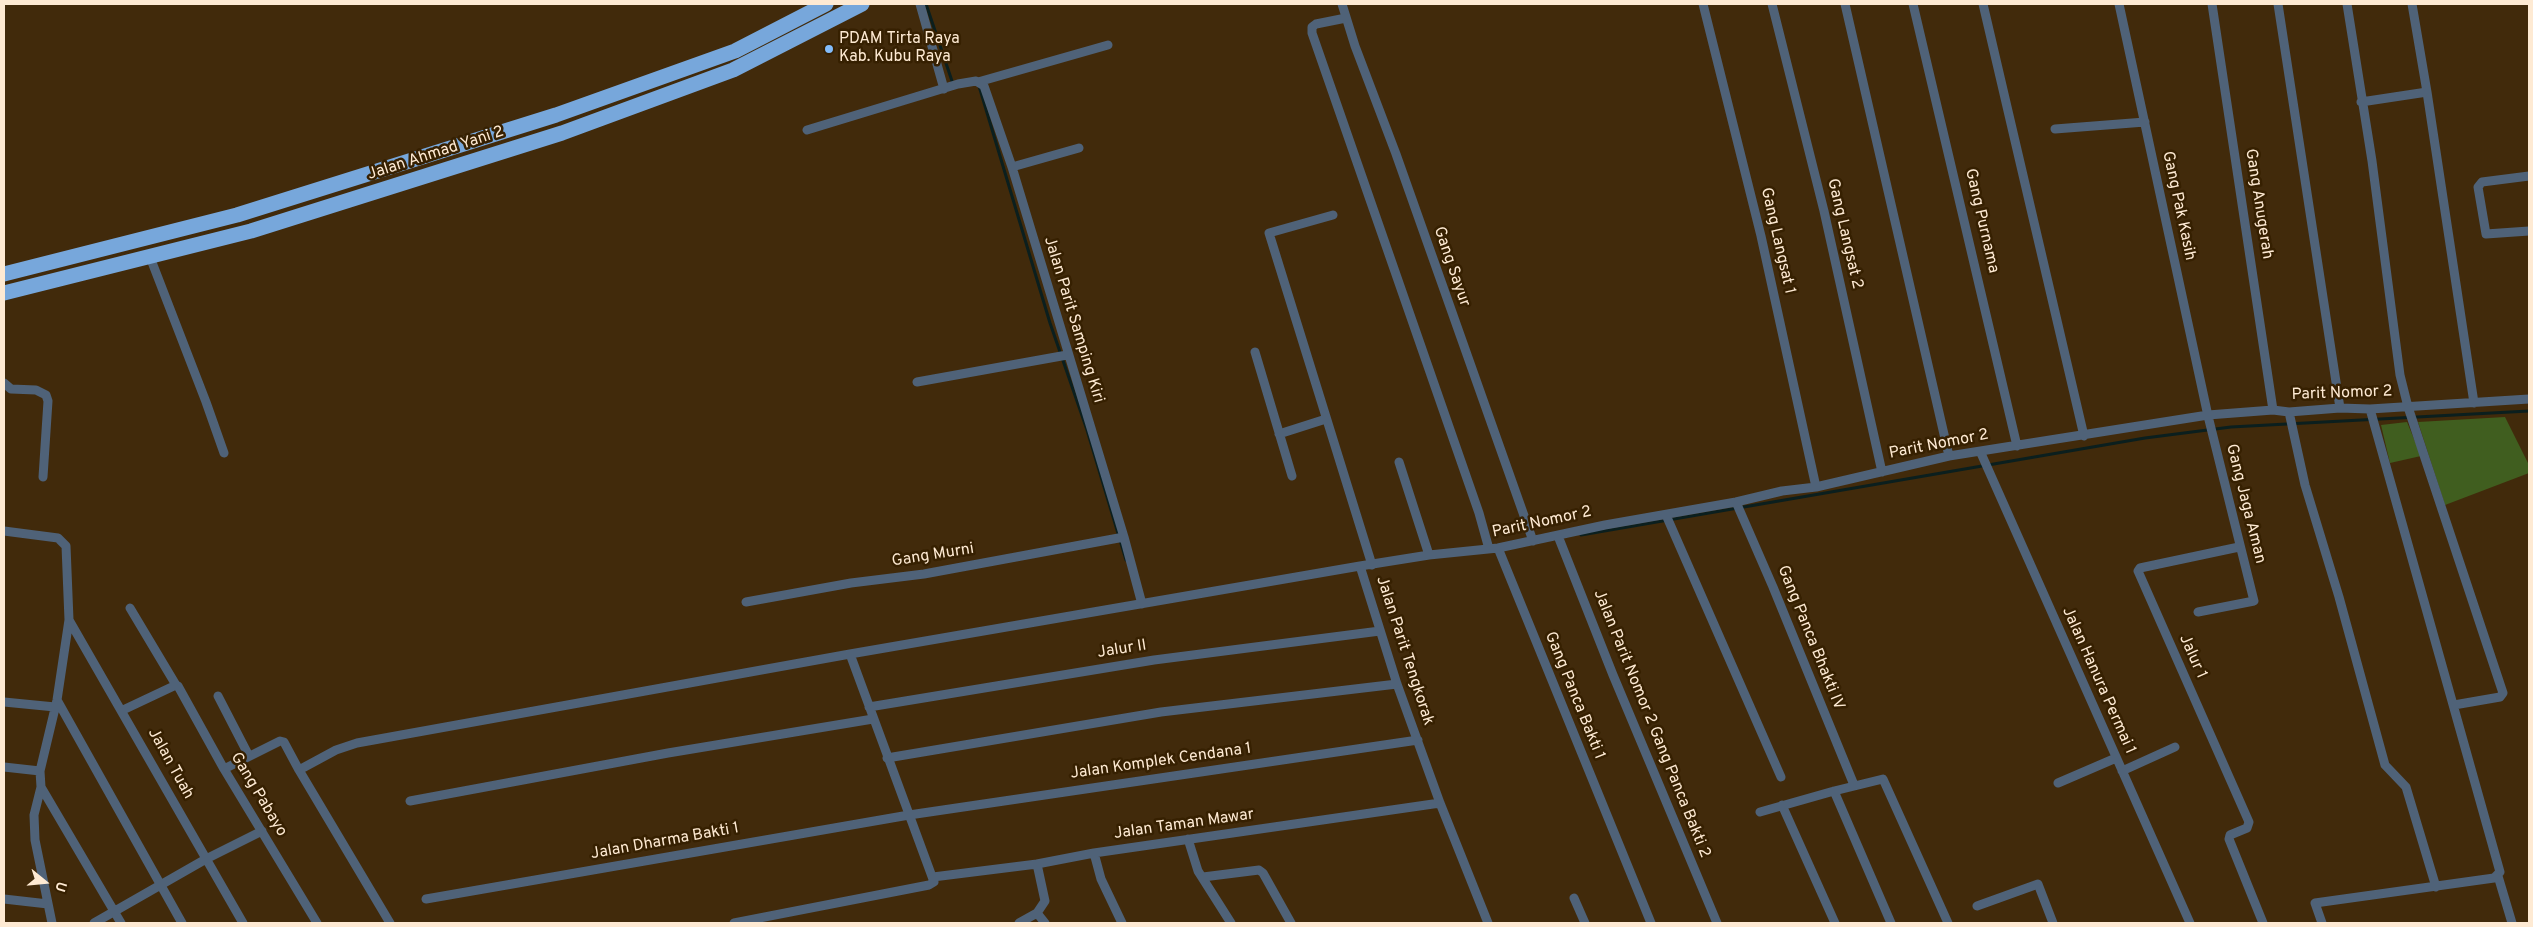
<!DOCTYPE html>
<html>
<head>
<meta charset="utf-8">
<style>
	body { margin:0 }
	#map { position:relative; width:2533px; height:927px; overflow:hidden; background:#412a0b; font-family:Overpass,sans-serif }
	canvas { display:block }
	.frame { position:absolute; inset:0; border:5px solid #feead3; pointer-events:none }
	.north { position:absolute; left:20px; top:857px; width:50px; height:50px; -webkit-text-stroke:4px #362001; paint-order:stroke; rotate:107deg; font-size:14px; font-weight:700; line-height:20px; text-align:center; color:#feead3 }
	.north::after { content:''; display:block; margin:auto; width:18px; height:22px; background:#feead3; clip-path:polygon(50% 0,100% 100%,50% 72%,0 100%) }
</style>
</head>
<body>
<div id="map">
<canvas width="2533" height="927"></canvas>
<div class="frame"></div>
<div class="north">U</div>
</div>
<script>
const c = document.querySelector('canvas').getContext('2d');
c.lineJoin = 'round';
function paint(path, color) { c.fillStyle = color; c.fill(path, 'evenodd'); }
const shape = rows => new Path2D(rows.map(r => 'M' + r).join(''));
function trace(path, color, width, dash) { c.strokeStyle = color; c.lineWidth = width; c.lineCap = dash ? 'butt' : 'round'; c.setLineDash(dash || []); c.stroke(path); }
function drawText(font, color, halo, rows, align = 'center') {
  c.font = font + ' Overpass,sans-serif'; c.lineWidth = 5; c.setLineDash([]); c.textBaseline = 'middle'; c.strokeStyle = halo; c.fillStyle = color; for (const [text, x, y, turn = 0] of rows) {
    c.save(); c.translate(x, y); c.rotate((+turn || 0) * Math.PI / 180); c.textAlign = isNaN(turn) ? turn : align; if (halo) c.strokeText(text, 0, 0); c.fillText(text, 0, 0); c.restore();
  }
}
paint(shape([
	[2505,417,2529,465,2529,473,2445,505,2418,422],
	[2407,422,2421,456,2390,463,2381,425]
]), '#405e1f');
trace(shape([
	[926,4,953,84],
	[979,86,1050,323,1087,430,1126,560],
	[1581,535,2145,438,2231,427,2529,411]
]), '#0b1f1e', 3);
trace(shape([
	[920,4,944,89],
	[1342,4,1355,46,1396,154,1533,541],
	[1703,4,1761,236,1816,487],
	[1772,4,1824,211,1882,472],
	[1845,4,1949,456],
	[1913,4,2017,446],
	[1983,4,2084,436],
	[2119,4,2208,416,2254,601,2198,612],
	[2212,4,2273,410],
	[2278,4,2340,408],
	[2347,4,2372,161,2400,375,2408,407,2503,693,2500,697,2454,705],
	[1346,18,1316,24,1312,27,1312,33,1479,513,1489,549],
	[978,82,1108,45],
	[2427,92,2474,403],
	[2361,102,2427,92,2412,4],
	[2055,129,2145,122],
	[807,130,958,84,976,81,984,86,1012,167,1124,537,1142,604],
	[1012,167,1079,148],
	[2529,176,2482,182,2478,187,2486,234,2529,231],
	[1333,215,1269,233,1372,565],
	[150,257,206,402,224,453],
	[1255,352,1292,476],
	[917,382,1067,355],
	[4,383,11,389,36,390,46,395,48,401,43,477],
	[2289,412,2305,485,2339,597,2385,765,2406,787,2436,887],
	[1279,434,1326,419],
	[1980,451,2190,923],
	[1399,462,1429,555],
	[1736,502,1773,587,1854,785],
	[1666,515,1781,777],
	[4,531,58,538,66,546,69,620,57,700,40,771,41,787,34,815,35,840,52,923],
	[1558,536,1613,675,1717,923],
	[2239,547,2140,568,2138,571,2249,822,2247,828,2230,835,2229,839,2263,923],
	[1498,548,1651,923],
	[1360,566,1429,555,1498,548,1605,525,1736,502,1782,491,1816,487,1949,456,2208,415,2273,410,2289,412,2340,408,2370,409,2529,399],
	[746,602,851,583,924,574,1124,537],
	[130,608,176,685],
	[69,620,243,923],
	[218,696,249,756],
	[57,700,182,923],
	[4,702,55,707],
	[869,707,1154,660,1380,631],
	[123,710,176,685,178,686,224,769,317,923],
	[887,758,1161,712,1397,684],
	[4,767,40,771],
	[224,769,280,741,284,742,299,770,336,750,357,743,850,654],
	[299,770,390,923],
	[2122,771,2175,747],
	[2058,783,2116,758],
	[41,787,121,923],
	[1834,791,1891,923],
	[410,801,668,753,873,719],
	[1782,805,1835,923],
	[1760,812,1834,791,1883,779,1948,923],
	[1188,839,1198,871,1231,923],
	[1094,853,1101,879,1122,923],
	[1037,864,1045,901,1037,913],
	[2498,876,2512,923],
	[933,877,1037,864,1094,853,1440,803],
	[1203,877,1259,870,1263,873,1291,923],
	[1574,898,1585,923],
	[4,899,48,904],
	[426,899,909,815,1418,740],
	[1977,906,2038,884,2053,923],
	[94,923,206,859,262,831],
	[734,923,929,885,934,882,850,654,1360,566,1397,684,1440,803,1488,923],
	[1019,923,1037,913,1045,923],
	[2322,923,2315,903,2494,878,2500,872,2370,409]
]), '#4f6278', 9);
trace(shape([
	[4,274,237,215,556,115,735,51,826,4],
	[4,293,251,231,562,133,733,70,862,4]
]), '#77a7db', 15);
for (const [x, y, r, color] of [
	[829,49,5,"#83bcfa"]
]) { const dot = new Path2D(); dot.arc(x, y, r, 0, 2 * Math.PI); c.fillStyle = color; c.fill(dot); trace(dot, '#362001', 2); }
drawText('16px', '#feead3', '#362001', [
	["PDAM Tirta Raya",839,40],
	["Kab. Kubu Raya",839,58]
], 'left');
drawText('16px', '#feead3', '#362001', [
	["Jalan Ahmad Yani 2",436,154,-18],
	["Gang Anugerah",2258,204,81],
	["Gang Pak Kasih",2178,206,78],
	["Gang Purnama",1981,221,77],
	["Gang Langsat 2",1844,234,77],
	["Gang Langsat 1",1777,241,77],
	["Gang Sayur",1451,267,71],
	["Jalan Parit Samping Kiri",1073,320,73],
	["Parit Nomor 2",2342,394,-2],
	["Parit Nomor 2",1939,445,-11],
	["Gang Jaga Aman",2245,504,76],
	["Parit Nomor 2",1542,523,-12],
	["Gang Murni",933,556,-9],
	["Gang Panca Bhakti IV",1810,638,68],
	["Jalur II",1122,650,-9],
	["Jalan Parit Tengkorak",1404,651,72],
	["Jalur 1",2192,657,66],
	["Jalan Hanura Permai 1",2098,681,66],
	["Gang Panca Bakti 1",1574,696,68],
	["Jalan Parit Nomor 2 Gang Panca Bakti 2",1651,724,68],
	["Jalan Komplek Cendana 1",1161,762,-8],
	["Jalan Tuah",170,764,61],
	["Gang Pabayo",258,795,59],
	["Jalan Taman Mawar",1184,825,-8],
	["Jalan Dharma Bakti 1",665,842,-10]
]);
</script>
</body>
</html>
